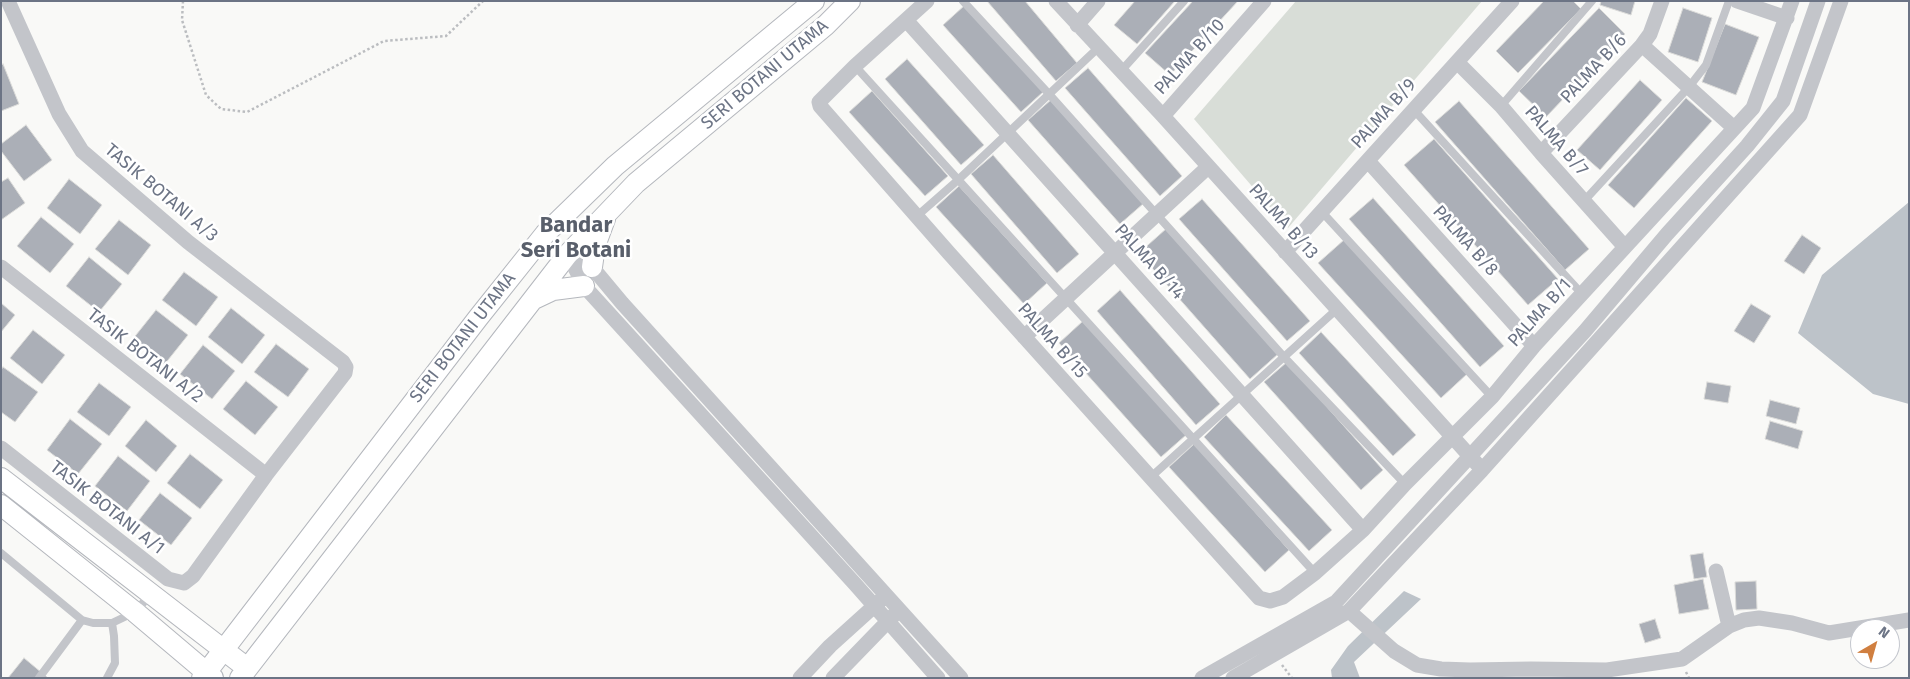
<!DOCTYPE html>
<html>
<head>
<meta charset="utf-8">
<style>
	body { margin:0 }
	#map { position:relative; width:1910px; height:679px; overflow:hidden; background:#f9f9f7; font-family:"Fira Sans",sans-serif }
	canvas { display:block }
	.frame { position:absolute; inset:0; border:2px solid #6c7485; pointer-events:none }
	.north { position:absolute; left:1850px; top:619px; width:50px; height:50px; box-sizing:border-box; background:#fff; border:1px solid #c4c7ce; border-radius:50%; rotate:38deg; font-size:14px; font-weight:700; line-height:20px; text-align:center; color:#6c7485 }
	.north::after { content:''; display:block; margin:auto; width:18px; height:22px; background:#d07f40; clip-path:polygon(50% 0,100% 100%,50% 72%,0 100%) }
</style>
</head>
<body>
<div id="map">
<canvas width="1910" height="679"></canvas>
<div class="frame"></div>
<div class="north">N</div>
</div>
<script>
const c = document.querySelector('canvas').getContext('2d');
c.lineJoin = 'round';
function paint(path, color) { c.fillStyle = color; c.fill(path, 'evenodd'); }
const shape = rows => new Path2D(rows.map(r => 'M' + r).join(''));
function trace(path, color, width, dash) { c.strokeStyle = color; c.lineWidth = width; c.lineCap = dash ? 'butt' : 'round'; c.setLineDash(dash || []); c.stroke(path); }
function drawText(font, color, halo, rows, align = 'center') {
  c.font = font + ' "Fira Sans",sans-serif'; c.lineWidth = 5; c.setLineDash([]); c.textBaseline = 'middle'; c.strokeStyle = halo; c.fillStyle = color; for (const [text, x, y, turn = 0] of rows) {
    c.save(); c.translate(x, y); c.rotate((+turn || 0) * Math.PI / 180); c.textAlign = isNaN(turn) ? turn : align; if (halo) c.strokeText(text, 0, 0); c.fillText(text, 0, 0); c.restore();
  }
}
paint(shape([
	[1296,1,1482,1,1288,228,1194,119]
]), '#d8ddd7');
paint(shape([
	[1909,202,1909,404,1873,394,1798,333,1822,275],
	[1404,591,1421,599,1354,662,1360,678,1332,678,1331,670,1348,646]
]), '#bdc3c9');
const building = shape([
	[987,1,1025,1,1077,63,1056,81,987,1],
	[1135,1,1175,1,1137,44,1114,25,1135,1],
	[1193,1,1238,1,1170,75,1145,53,1193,1],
	[1544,1,1573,1,1581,9,1518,73,1496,51,1544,1],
	[1601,1,1635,1,1631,15,1600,5,1601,1],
	[965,5,1043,92,1021,112,943,25,965,5],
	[1599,8,1625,34,1546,117,1519,91,1599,8],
	[1683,8,1712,18,1698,62,1668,52,1683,8],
	[1725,24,1759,37,1736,95,1702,82,1725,24],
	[907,59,984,145,961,165,885,79,907,59],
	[3,64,19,104,1,111,1,65,3,64],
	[1088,68,1182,176,1160,196,1065,88,1088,68],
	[1640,80,1662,100,1600,170,1577,150,1640,80],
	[872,91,948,176,925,196,849,112,872,91],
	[1686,98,1712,121,1634,208,1608,185,1686,98],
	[1052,99,1144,203,1120,224,1028,120,1052,99],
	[1459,101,1589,249,1565,270,1435,122,1459,101],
	[26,125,52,160,24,181,1,151,1,144,26,125],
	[1434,139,1558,279,1528,305,1404,165,1434,139],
	[993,155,1079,254,1057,273,971,174,993,155],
	[8,178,25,203,1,220,1,182,8,178],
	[69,179,102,205,80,234,47,208,69,179],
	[959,186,1047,283,1024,304,936,207,959,186],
	[1373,198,1504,346,1480,367,1349,219,1373,198],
	[1202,199,1310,321,1287,341,1179,219,1202,199],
	[41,217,74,244,50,273,17,246,41,217],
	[119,220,151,245,128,275,95,249,119,220],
	[1167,228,1278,354,1250,379,1139,253,1167,228],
	[1802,235,1821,248,1804,274,1784,261,1802,235],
	[1345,239,1467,374,1441,398,1318,263,1345,239],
	[89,257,122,284,99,312,66,286,89,257],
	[184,272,218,297,196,326,162,300,184,272],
	[1120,290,1220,404,1196,425,1097,311,1120,290],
	[1,303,15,315,1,332,1,303],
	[1751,304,1771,316,1754,343,1734,331,1751,304],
	[231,308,265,335,242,364,208,337,231,308],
	[156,310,188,335,164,365,132,340,156,310],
	[1083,321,1186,435,1161,457,1059,343,1083,321],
	[33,330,65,355,42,384,10,358,33,330],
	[1321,332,1416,435,1393,456,1299,353,1321,332],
	[276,344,309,369,288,397,254,372,276,344],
	[203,345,235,371,212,399,180,374,203,345],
	[1287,362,1383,470,1361,490,1264,382,1287,362],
	[3,367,38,392,15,422,1,412,1,370,3,367],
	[246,381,278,407,255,435,223,409,246,381],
	[1707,382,1731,386,1728,403,1704,399,1707,382],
	[99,383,131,407,109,436,77,412,99,383],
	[1770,400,1800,408,1796,424,1766,416,1770,400],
	[1226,415,1332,530,1309,551,1204,437,1226,415],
	[70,419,102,444,78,474,47,450,70,419],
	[146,420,177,446,156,472,125,446,146,420],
	[1770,421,1803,431,1798,449,1765,439,1770,421],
	[1194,444,1289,550,1265,572,1169,467,1194,444],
	[190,454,223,480,200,509,167,483,190,454],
	[118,456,150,481,127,511,95,486,118,456],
	[160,493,192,518,171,545,139,520,160,493],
	[1703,553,1707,577,1694,579,1690,555,1703,553],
	[1703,579,1709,609,1679,614,1674,585,1703,579],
	[1756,581,1757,609,1736,610,1735,582,1756,581],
	[1655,619,1661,638,1645,643,1639,624,1655,619],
	[24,658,48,678,8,678,24,658]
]);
paint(building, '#abafb7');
trace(building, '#dbdbd9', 1);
const secondary = shape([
	[592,267,595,246,605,219],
	[534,299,553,290,584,286],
	[1,478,247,668],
	[1,505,135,612,213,678],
	[202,678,478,318,545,234,615,166,814,1],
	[240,678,568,254,636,183,826,25,850,1]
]);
trace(secondary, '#b4b7bd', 22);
trace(shape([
	[183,1,182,20,206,95,221,109,247,112,384,41,446,36,483,1],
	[1282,665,1292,678],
	[1686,672,1689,678]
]), '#bbbdc0', 2.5, [2.5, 2.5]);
trace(shape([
	[963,1,1049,94,1284,357,1405,484],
	[855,66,1315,573],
	[1121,71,1184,1],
	[1501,106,1592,1],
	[1413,109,1582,294],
	[1584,201,1689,87,1706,65,1729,1],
	[1322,212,1492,397],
	[917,216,958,180,1098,48],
	[1152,476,1336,310],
	[1,553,82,620,93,623,112,623,135,612,150,595],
	[39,678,82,620],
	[107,678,115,663,114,636,112,623]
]), '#c3c5ca', 8);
trace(shape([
	[927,1,855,66,819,102,820,106,948,252,1259,598,1270,601,1283,597,1315,573,1363,530,1405,484,1492,397,1534,346,1753,108,1792,1],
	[1056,1,1163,116,1477,464],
	[1737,1,1787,18],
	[906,20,1363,530],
	[1077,25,1098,1],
	[1642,45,1734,128],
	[1457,62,1501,106,1541,153,1624,246],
	[1163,116,1264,1],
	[1541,153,1642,45,1650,34,1662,1],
	[1368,161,1534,346],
	[1285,252,1512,1],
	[568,254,592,267,622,303,961,678],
	[568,254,584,286,855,584,938,678],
	[1,267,266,475],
	[1024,337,1208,167],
	[1,448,168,579,184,583,193,576,266,475,345,373,346,367,343,362,188,242,82,151,59,114,8,1],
	[1716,571,1729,626],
	[1349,611,1394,651,1417,665,1441,669,1470,670,1531,669,1607,670,1682,659,1729,626,1744,620,1759,618,1792,623,1829,633,1909,620],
	[800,678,830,646,882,599],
	[833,678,895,614],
	[1202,678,1336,602,1585,331,1667,234,1747,146,1783,101,1818,1],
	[1233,678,1349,611,1482,470,1800,115,1841,1]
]), '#c3c5ca', 15);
trace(secondary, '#fff', 20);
drawText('18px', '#6c7485', '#fff', [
	["PALMA B/10",1190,57,-48],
	["PALMA B/6",1594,69,-47],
	["SERI BOTANI UTAMA",765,75,-40],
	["PALMA B/9",1384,114,-48],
	["PALMA B/7",1556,141,49],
	["TASIK BOTANI A/3",161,193,40],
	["PALMA B/13",1283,222,48],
	["PALMA B/8",1465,241,48],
	["PALMA B/14",1149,262,48],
	["PALMA B/1",1540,313,-48],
	["SERI BOTANI UTAMA",463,338,-52],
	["PALMA B/15",1052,341,48],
	["TASIK BOTANI A/2",145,356,38],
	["TASIK BOTANI A/1",107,508,38]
]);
drawText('bold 22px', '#595f6b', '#fff', [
	["Bandar",576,226],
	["Seri Botani",576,251]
]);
</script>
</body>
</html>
